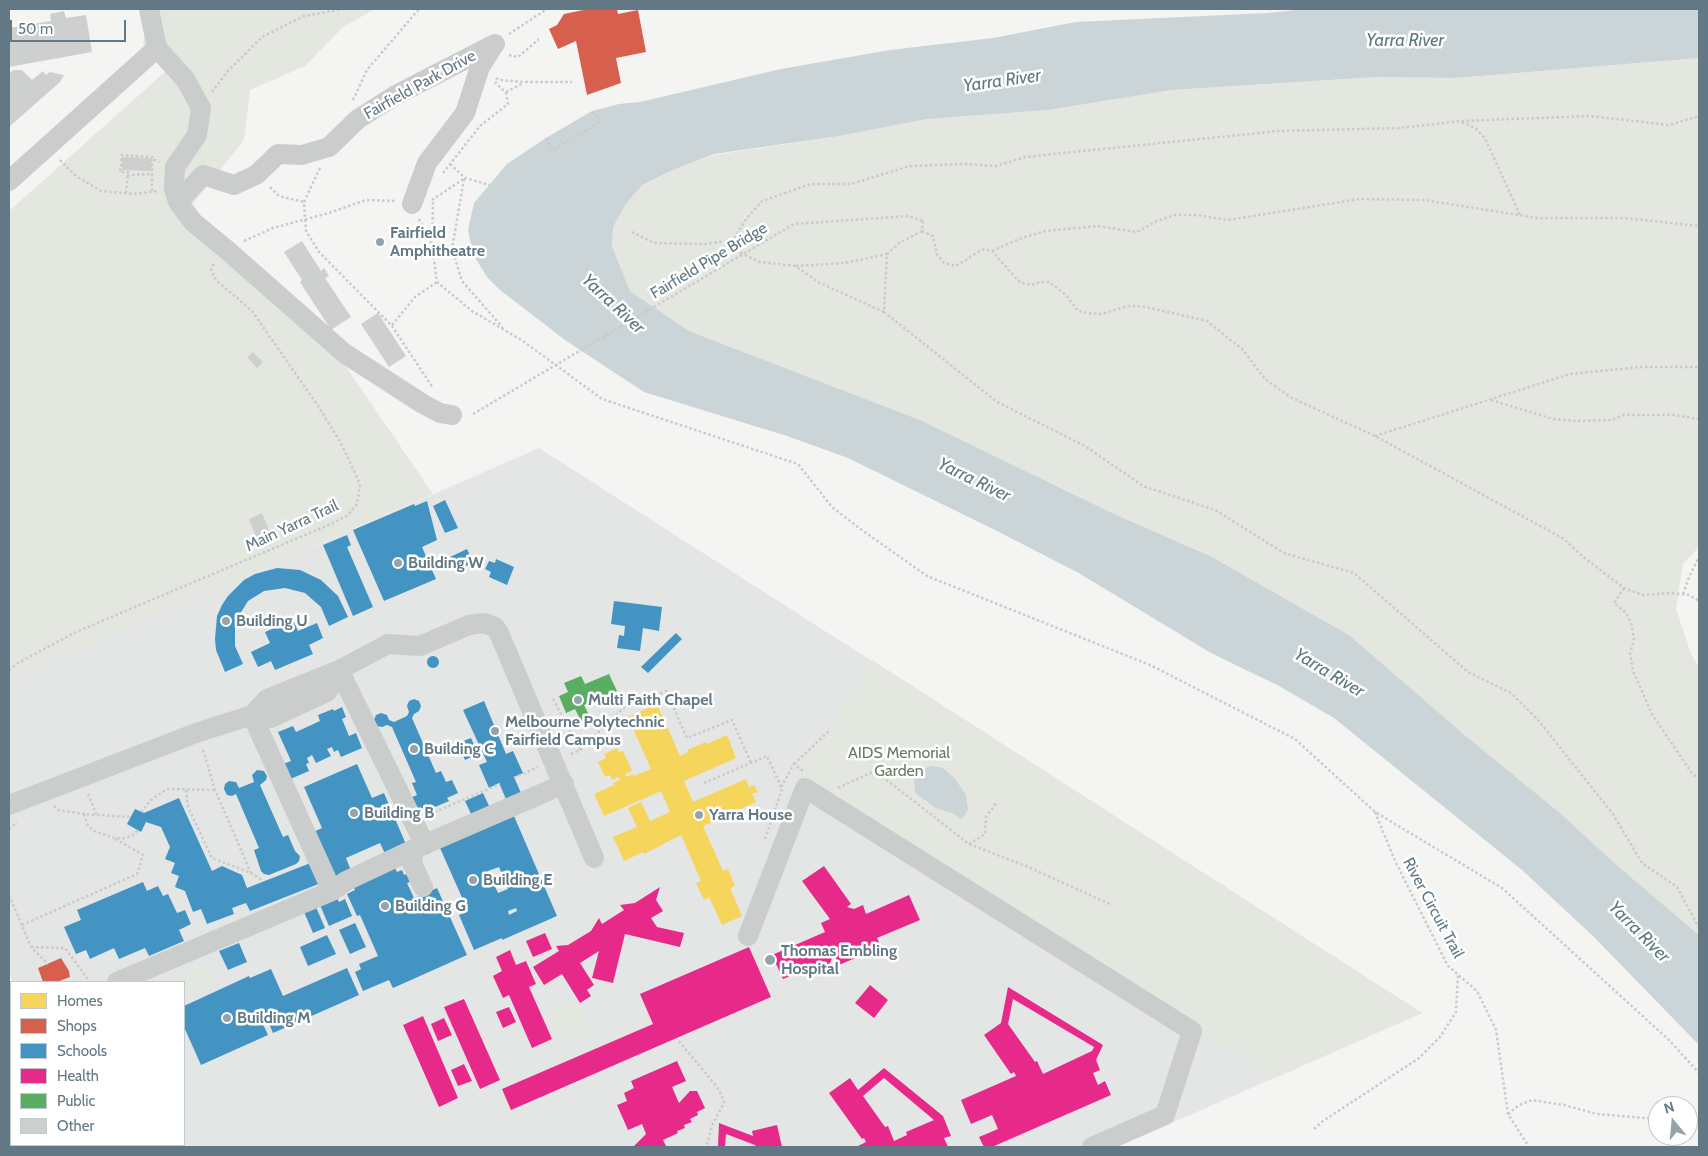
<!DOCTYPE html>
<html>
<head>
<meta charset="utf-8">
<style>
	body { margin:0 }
	#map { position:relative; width:1708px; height:1156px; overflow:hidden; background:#f4f4f2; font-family:Cabin,sans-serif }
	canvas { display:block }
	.frame { position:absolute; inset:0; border:10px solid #627884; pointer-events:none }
	.legend { position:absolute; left:10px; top:981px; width:175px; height:165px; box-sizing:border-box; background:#fff; border:1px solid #c0c9ce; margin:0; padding:6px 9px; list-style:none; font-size:15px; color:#627884 }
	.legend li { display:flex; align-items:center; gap:10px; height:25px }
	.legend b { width:25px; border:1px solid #c0c9ce }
	.north { position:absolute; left:1648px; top:1096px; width:50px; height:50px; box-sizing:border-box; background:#fff; border:1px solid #c0c9ce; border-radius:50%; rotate:343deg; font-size:14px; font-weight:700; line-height:20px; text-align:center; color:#627884 }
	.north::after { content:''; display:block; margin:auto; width:18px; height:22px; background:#95a3aa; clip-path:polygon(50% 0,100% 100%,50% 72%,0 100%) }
	.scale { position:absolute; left:10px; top:20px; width:116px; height:22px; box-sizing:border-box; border:2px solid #627884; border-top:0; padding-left:6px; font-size:15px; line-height:18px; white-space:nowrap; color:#627884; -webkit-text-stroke:4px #fff; paint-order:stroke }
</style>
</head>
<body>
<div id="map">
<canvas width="1708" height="1156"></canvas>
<div class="frame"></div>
<ul class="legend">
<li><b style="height:14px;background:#f6d55c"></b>Homes</li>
<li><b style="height:14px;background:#d6604d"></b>Shops</li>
<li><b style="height:14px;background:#4393c3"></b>Schools</li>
<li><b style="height:14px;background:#e7298a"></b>Health</li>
<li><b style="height:14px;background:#5aae61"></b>Public</li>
<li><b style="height:14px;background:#cecfcf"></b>Other</li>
</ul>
<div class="north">N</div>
<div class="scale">50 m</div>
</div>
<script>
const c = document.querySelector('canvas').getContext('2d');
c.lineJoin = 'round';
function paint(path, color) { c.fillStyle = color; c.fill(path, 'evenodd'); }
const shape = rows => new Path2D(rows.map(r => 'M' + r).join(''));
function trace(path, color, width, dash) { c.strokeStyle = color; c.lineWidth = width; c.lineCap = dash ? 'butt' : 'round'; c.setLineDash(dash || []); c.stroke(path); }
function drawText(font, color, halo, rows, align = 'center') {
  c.font = font + ' Cabin,sans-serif'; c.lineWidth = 5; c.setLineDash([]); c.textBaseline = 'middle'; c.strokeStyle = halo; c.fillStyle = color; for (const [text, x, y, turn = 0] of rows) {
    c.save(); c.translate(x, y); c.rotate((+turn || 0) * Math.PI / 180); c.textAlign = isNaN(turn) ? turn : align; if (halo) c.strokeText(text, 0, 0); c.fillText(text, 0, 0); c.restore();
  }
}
paint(shape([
	[539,448,1422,1013,1117,1147,85,1147,84,1145,184,1145,184,982,13,982,9,973,9,680]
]), '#e4e6e5');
paint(shape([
	[149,9,375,9,343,27,305,66,250,90,244,140,181,219,342,361,433,494,9,680,9,211,166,71,143,45],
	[1699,58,1699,547,1683,564,1676,609,1691,654,1699,667,1699,935,1620,868,1560,813,1467,737,1349,635,1212,557,1110,512,920,420,689,331,630,291,612,246,613,227,626,204,642,185,673,170,714,155,839,136,927,119,1049,110,1171,90,1377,77,1456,78],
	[872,660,1422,1013,1275,1078,796,782],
	[210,965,218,982,205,987,206,990,184,1000,184,982,173,982],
	[575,998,590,1032,564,1043,549,1009],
	[794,1047,799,1058,781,1065,776,1054]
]), '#e4e7e0');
paint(shape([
	[1306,9,1699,9,1699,58,1456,78,1377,77,1171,90,1049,110,927,119,839,136,714,154,673,170,642,185,626,204,613,227,612,246,630,291,689,331,920,420,1110,512,1212,557,1349,635,1467,737,1560,813,1620,868,1699,935,1699,1045,1593,936,1522,870,1334,718,1279,686,1211,653,1077,572,995,530,848,458,787,436,644,392,565,340,500,290,487,277,473,254,468,230,474,203,507,164,546,138,592,111,619,104,640,102,781,69,890,50,993,38,1076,22,1268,13],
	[931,766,943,768,955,779,966,795,968,810,962,819,952,813,936,808,915,793,914,779,918,771]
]), '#cbd4d7');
paint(shape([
	[657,704,680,756,688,752,687,750,706,742,707,744,727,735,736,758,684,781,693,802,746,779,749,787,754,785,758,792,752,794,756,802,736,811,737,813,703,826,723,871,728,869,735,886,730,888,742,916,722,925,709,897,704,900,696,883,701,881,681,835,644,854,643,852,624,861,613,837,637,827,628,808,641,802,650,821,670,812,661,791,604,816,594,794,614,785,613,783,620,780,618,777,612,780,610,775,605,777,598,762,606,758,604,754,617,748,619,752,623,751,632,771,625,774,627,777,633,774,634,776,651,769,628,717]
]), '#f6d55c');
paint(shape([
	[588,9,617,9,618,14,638,10,646,52,616,58,621,83,587,95,576,41,558,49,549,29,557,25,564,14],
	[61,958,69,971,70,977,57,982,43,982,38,968]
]), '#d6604d');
paint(shape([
	[445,500,458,528,445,533,433,506],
	[427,501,437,540,422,547,436,579,384,601,353,530,414,504,415,506],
	[347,535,351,545,347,547,373,607,353,616,323,545],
	[467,549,473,563,456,570,450,557],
	[496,559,514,567,507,585,489,577,491,572,485,569,489,561,495,563],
	[277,568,300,570,321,580,338,596,348,617,329,626,321,607,305,593,285,588,264,591,248,601,238,617,235,627,235,646,243,664,225,672,216,650,215,639,217,616,222,605,228,596,244,580,255,574],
	[614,601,662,607,659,631,643,628,640,651,617,648,619,635,624,636,625,626,611,624],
	[293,620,298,631,317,623,323,638,309,645,313,654,275,670,271,661,258,667,251,652,270,643,265,632],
	[676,633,682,639,648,673,641,667],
	'427 662a6 6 0 1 1 12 0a6 6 0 1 1-12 0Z',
	[414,699,419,701,421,706,419,711,414,714,412,718,436,773,441,771,446,782,452,780,458,793,447,798,449,801,428,810,427,807,416,811,410,798,417,795,412,783,416,782,392,727,387,725,382,727,377,726,374,720,376,715,381,713,387,715,389,720,394,722,407,716,409,712,407,706,409,701],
	[484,701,506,754,513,751,523,773,514,777,521,793,506,799,499,783,489,788,479,765,487,762,463,710],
	[342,707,346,717,342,719,349,736,356,733,362,748,341,757,338,750,334,752,332,747,327,749,331,756,316,763,312,755,307,758,309,763,306,764,309,771,288,780,281,765,291,761,278,732,293,726,296,732,320,721,318,715,333,709,334,711],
	[471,738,478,754,465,760,458,743],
	[357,764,372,798,384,793,408,849,387,858,380,843,346,858,352,873,330,882,309,834,322,828,304,787],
	[257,770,264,771,267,776,266,780,260,785,283,837,288,835,295,851,300,856,299,861,296,864,269,875,264,874,261,871,254,850,259,848,236,794,232,796,227,795,224,789,225,784,229,781,236,782,239,788,254,782,252,775],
	[483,793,490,808,472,816,465,801],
	[179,798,212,871,222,866,242,875,247,888,313,862,321,883,250,911,246,903,232,908,234,914,207,924,201,909,193,912,185,891,175,887,179,876,171,873,175,863,165,859,170,847,161,827,146,822,141,832,127,824,135,809,144,813],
	[514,816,557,916,502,940,502,938,474,950,459,915,468,911,440,848],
	[499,867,508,889,498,893,488,871],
	[516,908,517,911,509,915,508,911],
	[392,862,397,872,402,870,404,875,412,872,415,880,407,883,414,898,437,888,467,955,393,988,389,980,363,991,355,972,361,969,359,964,378,956,360,915,357,916,347,894,355,890,352,882],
	[143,882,147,891,158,886,163,896,168,894,177,913,185,910,191,924,179,930,184,941,149,956,145,948,119,959,114,948,90,959,86,950,76,954,64,927,81,920,77,910],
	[337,898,339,902,345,899,352,916,329,926,320,905],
	[316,907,325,928,313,933,304,912],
	[355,923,366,947,350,954,339,930],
	[327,935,336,954,308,966,300,947],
	[239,943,247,962,228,970,219,951],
	[347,968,359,995,273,1033,267,1019,262,1022,268,1035,201,1065,184,1027,184,1006,249,976,250,978,271,969,283,996]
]), '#4393c3');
paint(shape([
	[824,866,851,904,847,907,854,909,863,905,866,914,909,895,920,920,877,938,881,947,839,965,835,956,832,958,829,966,821,963,783,979,772,955,825,932,821,923,830,919,802,881],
	[660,887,656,900,663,911,651,918,657,927,684,933,680,947,625,934,613,983,592,978,599,951,580,963,594,985,587,990,591,996,580,1003,562,974,544,985,533,967,559,951,556,946,568,945,591,931,599,918,602,924,624,910,620,905,635,903],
	[545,933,552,949,533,957,526,941],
	[749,947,771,997,511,1110,502,1089,653,1024,640,994],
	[510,950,516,965,526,961,536,984,529,987,552,1039,532,1048,509,995,503,998,493,976,502,971,496,957],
	[870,985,888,1000,874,1018,855,1003],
	[1008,987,1103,1045,1096,1060,1100,1070,1093,1073,1098,1085,1105,1081,1111,1095,992,1147,984,1147,979,1137,998,1129,992,1115,971,1124,961,1100,1016,1076,1014,1072,1011,1074,984,1035,1001,1023],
	[1013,999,1094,1047,1092,1051,1043,1074,1037,1061,1035,1062,1008,1024],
	[464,999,500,1080,480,1089,444,1007],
	[509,1007,516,1022,503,1028,496,1012],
	[423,1016,458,1098,439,1107,403,1025],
	[444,1018,452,1035,438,1041,431,1024],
	[677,1061,686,1081,672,1087,679,1103,690,1091,697,1091,705,1108,697,1112,698,1115,690,1119,692,1122,684,1125,685,1128,677,1131,678,1133,663,1140,666,1146,633,1147,646,1134,642,1124,628,1130,617,1105,627,1101,624,1093,634,1088,631,1081],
	[464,1064,472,1081,458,1086,451,1070],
	[884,1068,943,1116,951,1136,944,1138,948,1147,856,1147,866,1142,864,1138,862,1139,829,1093,850,1078,858,1090],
	[884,1078,934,1120,906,1132,907,1135,894,1141,888,1126,885,1127,863,1096],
	[719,1123,753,1136,752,1131,777,1125,782,1147,756,1147,755,1145,726,1134,725,1147,718,1147],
	[106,1145,138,1145,140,1147,108,1147]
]), '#e7298a');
paint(shape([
	[609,674,617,691,584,705,592,721,583,725,575,709,566,713,559,696,568,692,564,683,581,676,585,684]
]), '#5aae61');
paint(shape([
	[64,11,66,18,86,15,92,52,9,67,9,28,51,21,50,14],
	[13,70,22,70,32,80,43,71,46,75,50,72,64,75,60,82,9,127,9,74],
	[122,157,152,158,151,171,122,170],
	[302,241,321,271,324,268,329,276,325,278,351,317,331,330,300,282,302,280,284,252],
	[378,313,406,356,389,367,361,324],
	[253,352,263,362,257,368,247,357],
	[262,513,270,533,257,539,249,519]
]), '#cecfcf');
trace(shape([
	[509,34,547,9],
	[509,55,518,57,539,39],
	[496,78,499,80,524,82,572,82],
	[212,92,227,72,262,37,304,16,344,9],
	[506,92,523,83],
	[353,100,367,70,419,9],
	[1462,122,1475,128,1485,138,1520,215],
	[546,138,553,150,601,121,592,111],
	[60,160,76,176,101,191,134,194,158,191],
	[450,164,465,178,490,185],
	[320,168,304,202,306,231,319,252,392,326,433,388],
	[443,173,480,126,508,104,506,93,495,82],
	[127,175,152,174],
	[464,179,452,249,462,281,503,328],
	[270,187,279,196,304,202],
	[152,191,152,159],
	[126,193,128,172,120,172,122,155,152,157,152,159,159,162],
	[432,200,465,178],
	[433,202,432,247,437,282,472,311,523,341,602,399,798,464,832,507,859,528,927,576,1150,665,1295,739,1375,812,1502,888,1669,1040,1699,1073],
	[419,219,432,245],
	[923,221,922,231,933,236,937,255,944,263,955,266,966,260,976,253,984,249,992,251,1013,275,1021,283,1032,285,1040,282,1049,282,1066,295,1078,311,1087,313,1102,314,1127,306,1141,306,1207,321,1242,349,1265,379,1292,398,1375,436,1564,539,1582,556,1624,588,1643,595,1670,593,1689,595,1699,601],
	[922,231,899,243,887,254,884,312,997,402,1085,446,1143,486,1215,510,1284,553,1354,573,1468,672,1511,693,1538,720,1613,814,1642,863,1677,887,1699,928],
	[632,232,654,243,705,244,733,240],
	[244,241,273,228,329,213,366,200,397,201],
	[992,251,1019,239,1045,231,1098,226,1137,232,1157,221,1175,215,1197,215,1228,220,1359,199,1424,200,1538,218,1624,218,1699,226],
	[796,266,845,263,887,254],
	[884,312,820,283,795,266,760,262,737,251,733,240,747,218,762,201,811,184,851,184,910,166,965,164,996,166,1025,157,1278,131,1398,128,1461,121,1590,116,1669,125,1699,116],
	[392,325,415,297,437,282],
	[1491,400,1553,419,1576,421,1611,420,1624,415,1674,415,1699,419],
	[1375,436,1570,374,1640,367,1699,367],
	[1624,588,1614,603,1625,612,1631,622,1634,639,1630,654,1633,671,1652,714,1693,775,1699,777],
	[1683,594,1689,577,1699,557],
	[9,670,18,663,76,632,331,524,348,515,357,504,360,484,341,443,316,403,252,311,216,280,211,270,214,263],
	[553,699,580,750,569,755],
	[203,750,215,790,251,873],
	[580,750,623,708,666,691,687,738,732,720,751,763],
	[794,764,829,731],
	[514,778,538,767],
	[704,783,767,756,782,789,765,839],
	[781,787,794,764,804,772],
	[838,788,875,771,969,844,1026,866,1112,905],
	[186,790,188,807,212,858,251,873,263,881],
	[88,794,96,814],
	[54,806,58,810,84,814,130,817],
	[141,812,151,800,167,789,215,790],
	[1375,812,1396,863,1448,966,1477,991,1496,1030,1508,1114,1529,1147],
	[84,814,88,826,94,831,114,838,126,838,133,835,138,830],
	[430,814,500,784],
	[9,829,17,822],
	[969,844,985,834,986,817,997,802],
	[9,895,31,947,48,964],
	[22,925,137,874,143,855,114,838],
	[31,947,65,948,90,982],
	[679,1041,717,1087,722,1096,724,1103,713,1123,706,1147],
	[1508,1114,1519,1105,1532,1100,1564,1105,1597,1114,1658,1119],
	[1688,1123,1699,1125],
	[1314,1129,1323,1121,1419,1058,1440,1037,1456,1012,1458,975]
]), '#cacacb', 2.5, [2.5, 2.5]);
trace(shape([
	[149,9,157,48,185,79,201,108,197,135,175,167,174,189,178,202,193,222,227,250,344,353,423,404,440,413,452,415],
	[203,175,234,185,256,175,278,154,302,155,329,147,358,119,396,95,495,44],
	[9,181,157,48],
	[178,202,203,175],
	[412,204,427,163,465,113,480,67,494,45],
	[339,670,425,845],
	[252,715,332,891],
	[252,715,271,718,327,692,339,670],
	[9,805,196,733,252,715,267,699,339,670,388,644,420,646,469,625,484,623,495,627,499,633,594,858],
	[423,887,412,863,414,849,564,784],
	[748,936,805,788,1192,1031,1165,1115,1092,1147],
	[117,982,332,891,346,881,414,849],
	[9,1004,11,1003],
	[9,1026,11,1032],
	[61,1145,63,1147]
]), '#cbcdcd', 20);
trace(shape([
	[473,414,794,224,908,216,923,221]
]), '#cacacb', 2.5, [2.5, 2.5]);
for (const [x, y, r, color] of [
	[380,242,5,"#95a3aa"],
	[398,563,5,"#95a3aa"],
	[226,621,5,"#95a3aa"],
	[578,700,5,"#95a3aa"],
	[495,731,5,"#95a3aa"],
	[414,749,5,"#95a3aa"],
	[354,813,5,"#95a3aa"],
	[699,815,5,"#95a3aa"],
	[473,880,5,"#95a3aa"],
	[385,906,5,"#95a3aa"],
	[770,960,6,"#95a3aa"],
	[227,1018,5,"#95a3aa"]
]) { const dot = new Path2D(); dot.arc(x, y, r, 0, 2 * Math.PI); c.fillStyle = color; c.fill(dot); trace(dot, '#fff', 2); }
drawText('16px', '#627884', '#fff', [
	["Fairfield Park Drive",420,85,-29],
	["Fairfield Pipe Bridge",709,261,-31],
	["Main Yarra Trail",292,526,-25],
	["River Circuit Trail",1433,908,62]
]);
drawText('bold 16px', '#627884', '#fff', [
	["Fairfield",390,233],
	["Amphitheatre",390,251],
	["Building W",408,563],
	["Building U",236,621],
	["Multi Faith Chapel",588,700],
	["Melbourne Polytechnic",505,722],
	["Fairfield Campus",505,740],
	["Building C",424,749],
	["Building B",364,813],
	["Yarra House",709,815],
	["Building E",483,880],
	["Building G",395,906],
	["Thomas Embling",781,951],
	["Hospital",781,969],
	["Building M",237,1018]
], 'left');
drawText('16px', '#687b61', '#fff', [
	["AIDS Memorial",899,753],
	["Garden",899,771]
]);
drawText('italic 18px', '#5e7b81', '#fff', [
	["Yarra River",1405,41],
	["Yarra River",1002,81,-8],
	["Yarra River",613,304,43],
	["Yarra River",974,480,26],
	["Yarra River",1329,673,31],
	["Yarra River",1639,932,45]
]);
</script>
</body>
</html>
